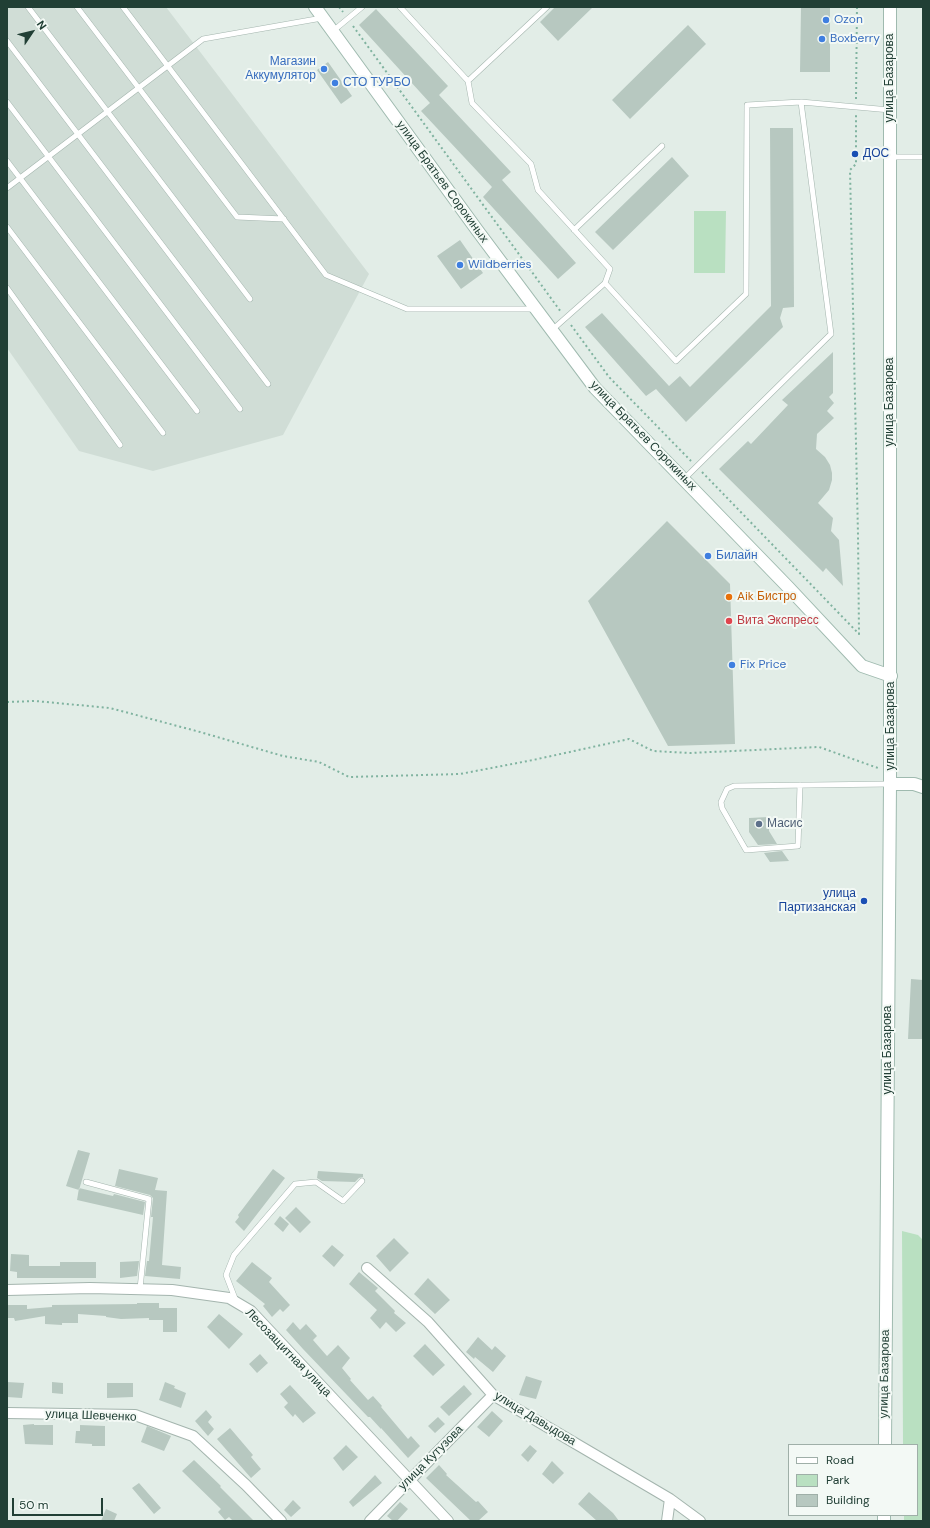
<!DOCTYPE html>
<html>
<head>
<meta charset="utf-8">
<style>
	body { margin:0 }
	#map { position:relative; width:930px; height:1528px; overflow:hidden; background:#e2ede7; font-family:"DM Sans",sans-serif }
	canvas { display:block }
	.frame { position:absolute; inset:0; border:8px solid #213f35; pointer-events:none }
	.legend { position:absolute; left:788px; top:1444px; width:130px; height:72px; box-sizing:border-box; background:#f3f9f5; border:1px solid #9fafa8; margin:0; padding:5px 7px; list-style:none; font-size:12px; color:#213f35 }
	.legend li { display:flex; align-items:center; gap:8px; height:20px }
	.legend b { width:20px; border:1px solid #9fafa8 }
	.north { position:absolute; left:12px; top:12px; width:40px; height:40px; -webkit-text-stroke:3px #f3f9f5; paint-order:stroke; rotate:55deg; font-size:11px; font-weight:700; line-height:16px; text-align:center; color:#213f35 }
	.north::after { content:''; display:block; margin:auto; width:14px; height:18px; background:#213f35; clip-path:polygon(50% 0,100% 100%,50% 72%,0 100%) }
	.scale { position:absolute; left:12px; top:1498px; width:91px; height:18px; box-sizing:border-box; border:2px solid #213f35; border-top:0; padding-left:5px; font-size:12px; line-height:14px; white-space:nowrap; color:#213f35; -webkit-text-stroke:3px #f3f9f5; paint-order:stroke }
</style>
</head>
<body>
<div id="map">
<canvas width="930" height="1528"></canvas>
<div class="frame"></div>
<ul class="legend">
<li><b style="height:5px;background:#fff"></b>Road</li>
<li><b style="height:11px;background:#b9e0c1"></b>Park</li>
<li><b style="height:11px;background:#b7c8c0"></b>Building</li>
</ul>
<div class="north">N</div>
<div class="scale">50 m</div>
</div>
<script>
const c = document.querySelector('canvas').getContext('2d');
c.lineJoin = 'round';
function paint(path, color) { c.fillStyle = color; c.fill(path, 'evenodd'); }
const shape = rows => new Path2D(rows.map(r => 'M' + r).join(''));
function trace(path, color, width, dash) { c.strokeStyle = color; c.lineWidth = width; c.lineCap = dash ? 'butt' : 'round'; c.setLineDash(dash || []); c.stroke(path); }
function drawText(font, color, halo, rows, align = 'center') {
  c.font = font + ' "DM Sans",sans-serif'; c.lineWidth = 4; c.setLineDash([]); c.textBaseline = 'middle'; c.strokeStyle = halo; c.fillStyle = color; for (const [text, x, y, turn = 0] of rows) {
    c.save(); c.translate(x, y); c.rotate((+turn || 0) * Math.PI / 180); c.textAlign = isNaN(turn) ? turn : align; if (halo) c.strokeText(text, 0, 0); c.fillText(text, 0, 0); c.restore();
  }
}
paint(shape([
	[7,7,166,7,369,274,283,435,153,471,79,451,7,348]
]), '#d0ddd6');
paint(shape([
	[694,211,726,211,725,273,694,273],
	[902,1231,918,1235,923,1240,923,1521,904,1521,904,1515,917,1515,917,1445,903,1445]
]), '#b9e0c1');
paint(shape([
	[555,7,593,7,558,41,540,22],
	[801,7,830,7,830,72,800,72],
	[376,9,448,86,439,95,511,172,502,180,576,263,558,279,483,197,492,187,421,111,430,103,359,25],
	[688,25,706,44,630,119,612,100],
	[328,62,352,96,341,104,317,70],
	[770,128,793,128,794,307,783,308,780,318,783,327,686,422,656,389,646,396,585,327,602,313,669,386,680,376,690,387,771,306],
	[672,157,689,176,613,250,595,232],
	[460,240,483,273,461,289,437,256],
	[833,352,833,393,829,397,834,403,827,411,834,418,817,434,816,449,825,457,830,465,832,473,832,480,829,490,818,503,833,518,831,531,839,540,843,586,826,568,823,572,719,469,748,441,751,444,788,405,782,400],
	[667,521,730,584,735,744,668,746,588,601],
	[769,817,769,831,777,844,758,845,749,832,749,818],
	[782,851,789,861,770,862,764,853],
	[911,979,923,980,923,1039,908,1039],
	[78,1150,90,1153,79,1190,66,1186],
	[119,1169,158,1178,155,1190,167,1191,162,1265,181,1267,180,1279,145,1276,147,1261,149,1261,153,1217,151,1217,153,1198,150,1195,115,1186],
	[273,1169,285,1178,244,1231,235,1222,239,1217,238,1215],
	[318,1171,363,1174,363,1177,359,1178,355,1182,322,1181,317,1178],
	[79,1188,113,1196,114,1194,145,1202,143,1215,77,1200],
	[296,1207,311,1222,300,1233,285,1218],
	[280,1216,289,1224,283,1232,274,1224],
	[394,1238,409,1253,390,1272,376,1256],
	[332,1245,344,1255,334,1267,322,1256],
	[11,1254,29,1255,29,1266,60,1266,60,1262,96,1262,96,1278,17,1278,17,1272,10,1271],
	[139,1261,137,1276,120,1278,120,1262],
	[252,1262,272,1278,269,1282,290,1305,283,1312,280,1309,272,1317,263,1306,265,1304,236,1281],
	[359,1272,378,1288,375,1291,395,1311,394,1313,406,1323,396,1332,386,1322,380,1329,370,1318,377,1310,349,1284],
	[428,1278,450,1300,435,1314,414,1294],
	[137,1303,159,1303,159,1308,177,1308,177,1332,163,1332,163,1320,149,1320,149,1318,121,1319,106,1317,106,1316,78,1314,78,1323,62,1323,62,1325,45,1324,45,1316,15,1321,14,1318,7,1318,7,1305,27,1305,27,1309,52,1307,52,1305,137,1304],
	[219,1314,243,1334,229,1349,207,1327],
	[293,1322,300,1330,306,1324,317,1336,313,1340,327,1356,338,1345,350,1358,342,1368,351,1379,350,1380,368,1400,373,1396,382,1406,381,1407,408,1439,411,1436,420,1446,408,1458,381,1428,381,1429,370,1417,368,1417,303,1349,286,1330],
	[478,1337,492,1350,495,1346,506,1356,493,1372,475,1357,474,1359,466,1352],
	[425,1344,445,1365,433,1376,413,1356],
	[260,1354,268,1363,257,1373,249,1364],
	[526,1376,542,1381,536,1399,519,1395],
	[7,1382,24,1383,22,1398,7,1397],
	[52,1382,63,1383,63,1394,52,1393],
	[165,1382,175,1386,174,1388,186,1393,181,1408,159,1400],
	[107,1383,133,1383,133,1397,107,1398],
	[290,1385,316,1413,303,1423,295,1414,293,1417,284,1407,288,1403,280,1394],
	[464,1385,472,1394,449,1416,440,1407],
	[206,1410,212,1417,208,1422,214,1429,208,1436,195,1421],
	[492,1411,503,1421,489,1437,477,1427],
	[438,1417,445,1424,435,1433,428,1426],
	[34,1424,34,1425,53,1425,53,1445,25,1444,23,1425],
	[80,1425,105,1426,105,1446,92,1446,92,1444,75,1443,76,1431,80,1431],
	[147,1426,171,1436,164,1451,141,1442],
	[230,1428,253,1455,251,1457,261,1469,251,1478,217,1439],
	[346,1445,358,1457,343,1471,333,1458],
	[530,1445,537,1451,528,1462,521,1455],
	[194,1460,221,1486,220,1487,254,1521,233,1521,229,1517,225,1520,218,1512,221,1509,182,1471],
	[552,1461,564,1473,553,1484,542,1474],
	[439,1465,447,1474,446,1475,476,1502,478,1501,488,1512,478,1521,471,1521,426,1478],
	[375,1475,382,1483,353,1507,349,1502],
	[139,1483,161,1508,154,1514,132,1488],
	[589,1492,613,1513,619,1521,597,1521,578,1504],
	[293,1500,301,1508,291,1517,284,1510],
	[400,1502,408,1509,397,1521,393,1521,387,1516],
	[106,1509,117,1514,114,1521,101,1521]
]), '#b7c8c0');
const lane = shape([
	[28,7,250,299],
	[77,7,237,217,284,219],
	[123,7,326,275,407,309,534,309],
	[400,7,468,81,547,7],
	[333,31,362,7],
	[7,41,268,384],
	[468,81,472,103,531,164,538,190,610,269,605,283],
	[7,102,240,409],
	[890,157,923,157],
	[7,161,197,411],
	[7,188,203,39,322,18],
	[7,227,163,433],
	[574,230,662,146],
	[7,288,120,445],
	[552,330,605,283,676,361,746,294,747,105,801,102,890,110],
	[684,479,831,334,801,102],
	[800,785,798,846,746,850,722,808,721,802,727,789,734,786,890,784],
	[86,1182,149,1199,140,1289],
	[236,1301,226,1275,234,1255,295,1184,316,1182,343,1201,362,1181]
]);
const street = shape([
	[367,1268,428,1322,493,1395,670,1499,667,1521],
	[7,1290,90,1288,172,1290,229,1298,251,1311,448,1521],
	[7,1413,135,1415,193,1436,246,1485,281,1521],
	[670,1499,700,1521],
	[370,1521,493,1395]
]);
const secondary = shape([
	[315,7,477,230,595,388,788,587,862,666,891,676],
	[890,784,914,784,923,787],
	[885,1445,890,784,890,7],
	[884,1521,884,1515]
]);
trace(lane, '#a4b5ae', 6);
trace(street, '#a4b5ae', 12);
trace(secondary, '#9fbaaf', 14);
trace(shape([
	[339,7,343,12],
	[353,26,561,312],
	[856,99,857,7],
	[571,325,609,377,691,461],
	[702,472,859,634,858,535,850,170,856,164,856,115],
	[7,702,35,701,110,708,200,732,283,756,319,762,349,777,460,774,533,760,629,739,653,751,690,753,819,747,878,768]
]), '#80b3a0', 2, [2, 3]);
trace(lane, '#fff', 5);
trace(street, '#fff', 10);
trace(secondary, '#fff', 12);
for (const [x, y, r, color] of [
	[826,20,4,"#3f7fe0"],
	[822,39,4,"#3f7fe0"],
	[324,69,4,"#3f7fe0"],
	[335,83,4,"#3f7fe0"],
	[855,154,4,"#1a4fb4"],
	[460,265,4,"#3f7fe0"],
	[708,556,4,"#3f7fe0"],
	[729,597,4,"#e8710a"],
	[729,621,4,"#e0444e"],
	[732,665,4,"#3f7fe0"],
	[759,824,4,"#5c6f8a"],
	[864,901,4,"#1a4fb4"]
]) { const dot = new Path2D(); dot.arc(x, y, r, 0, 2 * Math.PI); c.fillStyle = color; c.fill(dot); trace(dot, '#f3f9f5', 1.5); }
drawText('12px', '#366cbe', '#f3f9f5', [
	["Ozon",834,20],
	["Boxberry",830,39],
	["Магазин",316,62,"right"],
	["Аккумулятор",316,76,"right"],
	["СТО ТУРБО",343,83],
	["Wildberries",468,265],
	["Билайн",716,556],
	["Fix Price",740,665]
], 'left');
drawText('12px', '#213f35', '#f3f9f5', [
	["улица Базарова",890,78,-90],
	["улица Братьев Сорокиных",442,182,54],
	["улица Базарова",890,402,-90],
	["улица Братьев Сорокиных",643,436,46],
	["улица Базарова",891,726,-90],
	["улица Базарова",888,1050,-90],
	["Лесозащитная улица",288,1353,46],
	["улица Базарова",885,1374,-89],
	["улица Шевченко",91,1416,2],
	["улица Давыдова",535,1419,31],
	["улица Кутузова",431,1458,-45]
]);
drawText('12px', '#164399', '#f3f9f5', [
	["ДОС",863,154],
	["улица",856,894,"right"],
	["Партизанская",856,908,"right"]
], 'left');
drawText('12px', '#c56008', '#f3f9f5', [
	["Aik Бистро",737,597]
], 'left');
drawText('12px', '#be3a42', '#f3f9f5', [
	["Вита Экспресс",737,621]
], 'left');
drawText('12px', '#4e5e75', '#f3f9f5', [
	["Масис",767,824]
], 'left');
</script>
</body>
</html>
